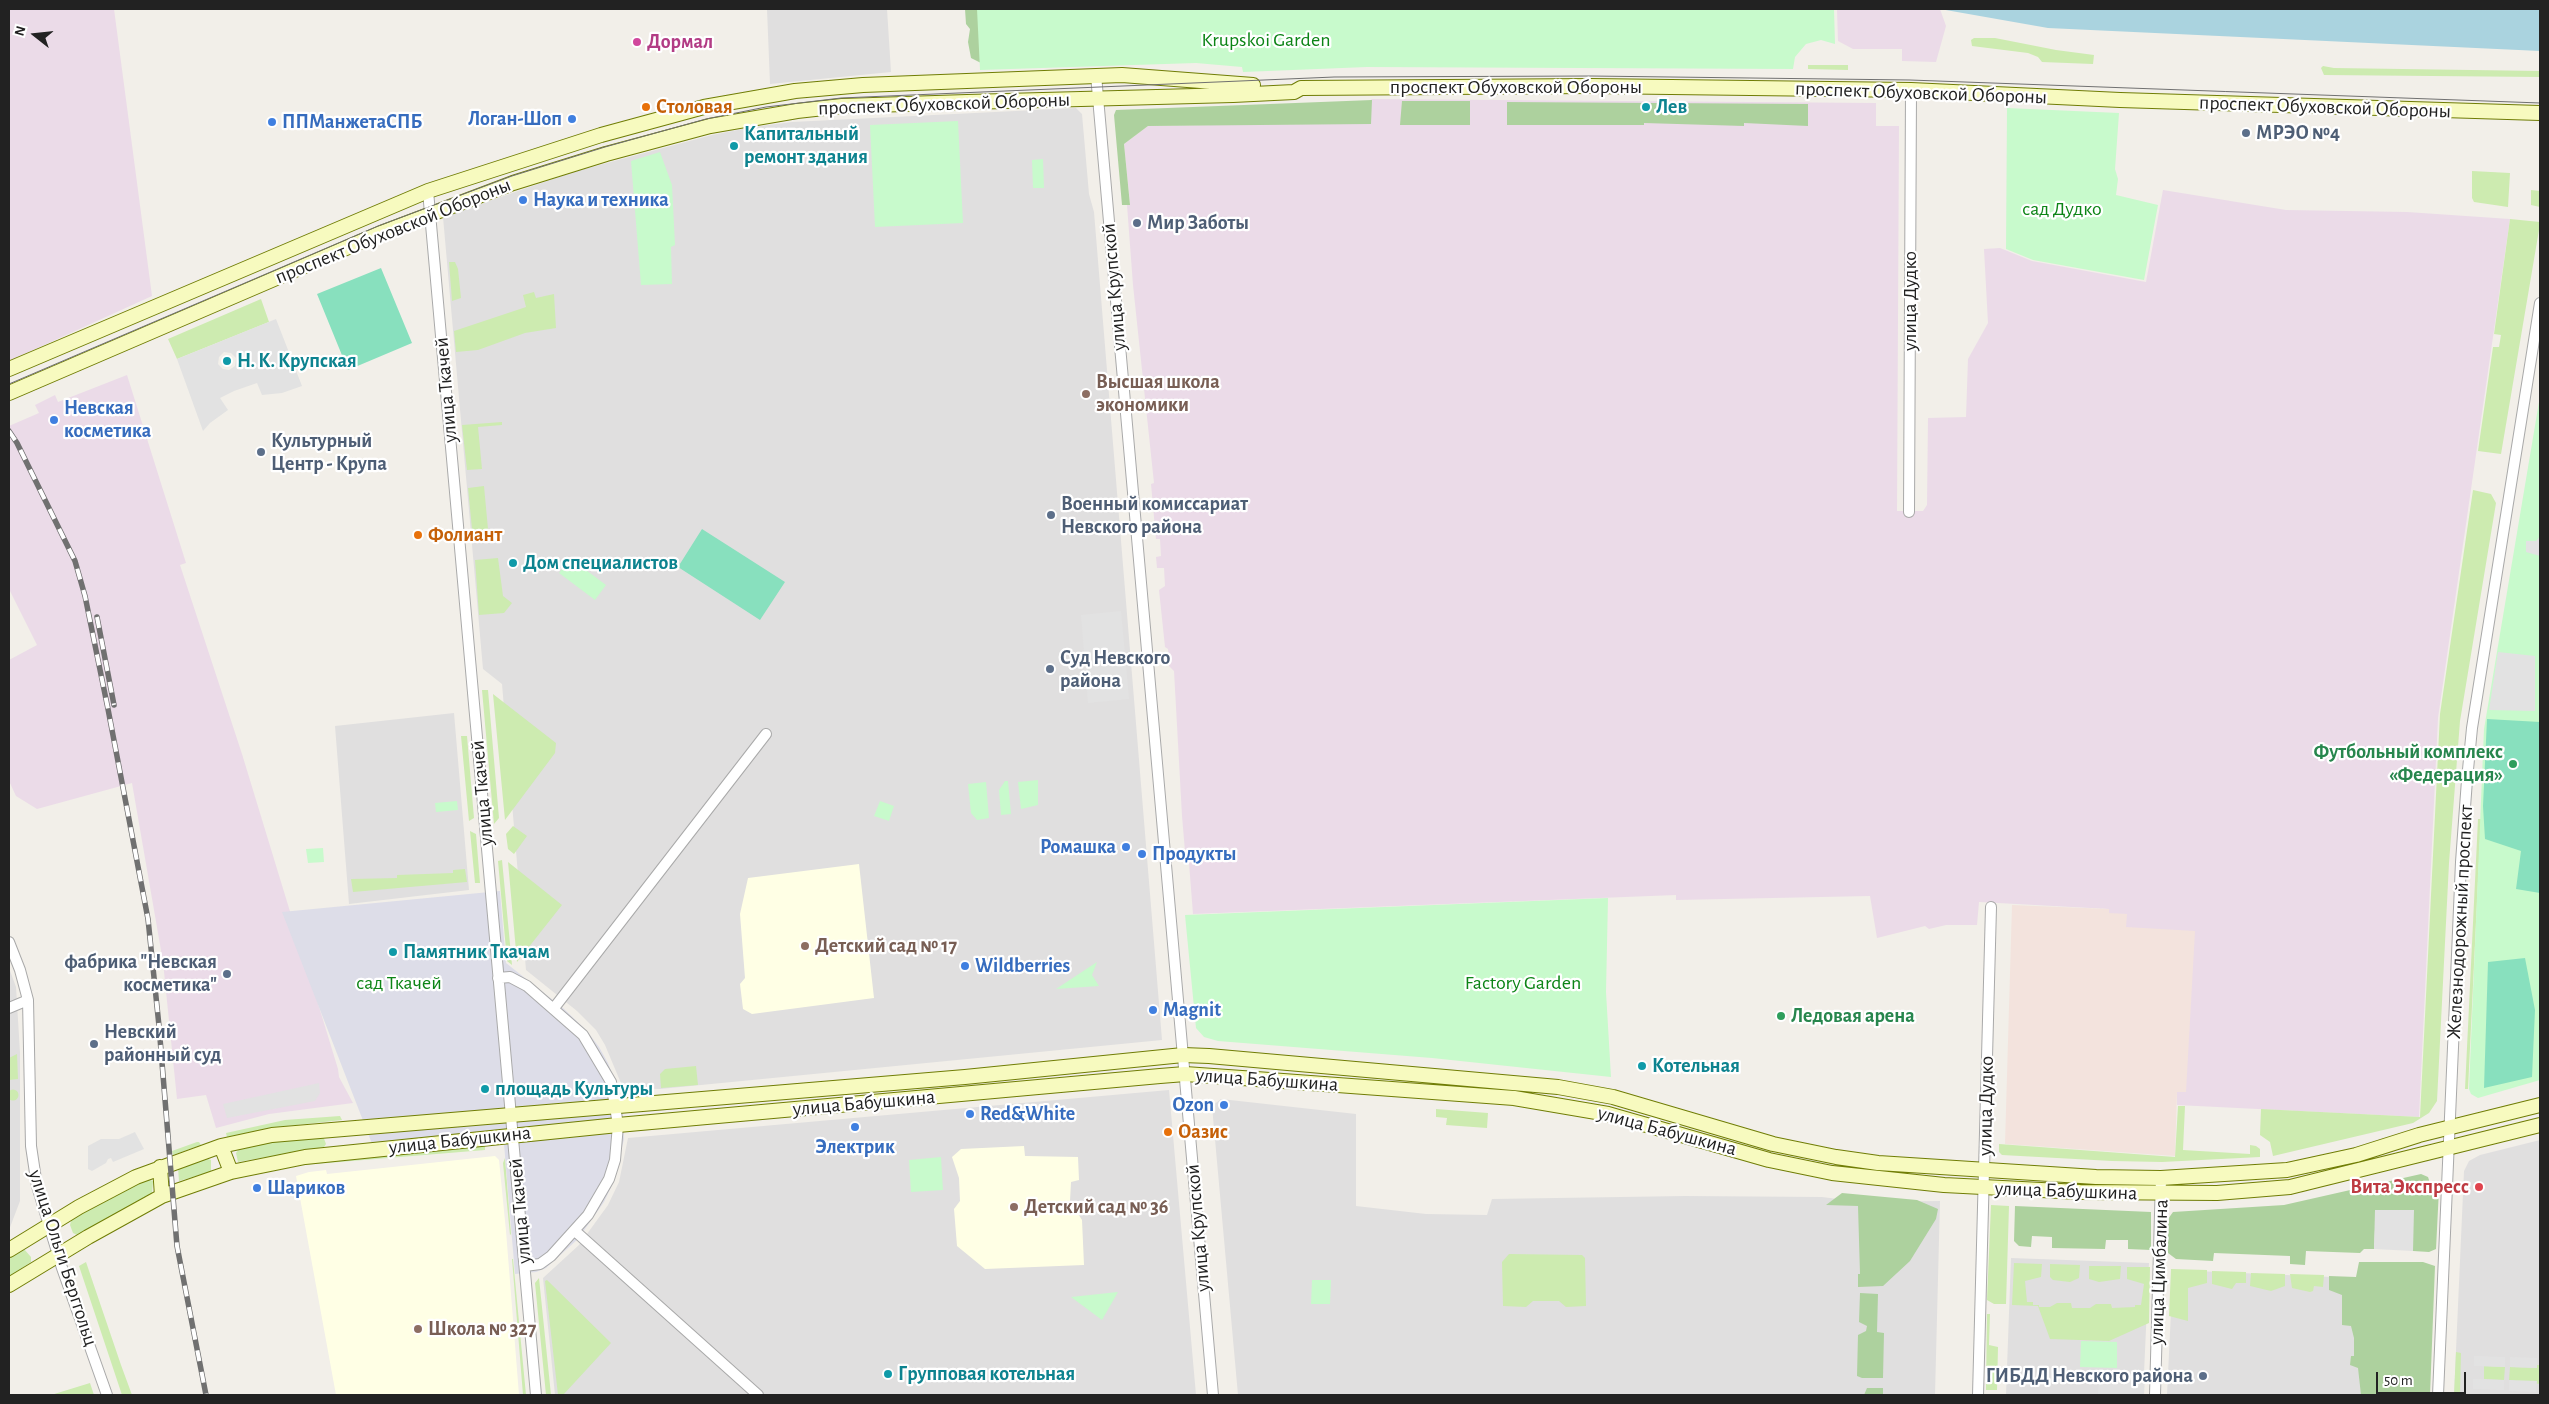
<!DOCTYPE html>
<html>
<head>
<meta charset="utf-8">
<style>
	body { margin:0 }
	#map { position:relative; width:2549px; height:1404px; overflow:hidden; background:#f2efe9; font-family:"Alegreya Sans",sans-serif }
	canvas { display:block }
	.frame { position:absolute; inset:0; border:10px solid #222; pointer-events:none }
	.north { position:absolute; left:10px; top:10px; width:50px; height:50px; -webkit-text-stroke:4px #fff; paint-order:stroke; rotate:286deg; font-size:14px; font-weight:700; line-height:20px; text-align:center; color:#222 }
	.north::after { content:''; display:block; margin:auto; width:18px; height:22px; background:#222; clip-path:polygon(50% 0,100% 100%,50% 72%,0 100%) }
	.scale { position:absolute; left:2376px; top:1372px; width:90px; height:22px; box-sizing:border-box; border:2px solid #222; border-top:0; padding-left:6px; font-size:15px; line-height:18px; white-space:nowrap; color:#222; -webkit-text-stroke:4px #fff; paint-order:stroke }
</style>
</head>
<body>
<div id="map">
<canvas width="2549" height="1404"></canvas>
<div class="frame"></div>
<div class="north">N</div>
<div class="scale">50 m</div>
</div>
<script>
const c = document.querySelector('canvas').getContext('2d');
c.lineJoin = 'round';
function paint(path, color) { c.fillStyle = color; c.fill(path, 'evenodd'); }
const shape = rows => new Path2D(rows.map(r => 'M' + r).join(''));
function trace(path, color, width, dash) { c.strokeStyle = color; c.lineWidth = width; c.lineCap = dash ? 'butt' : 'round'; c.setLineDash(dash || []); c.stroke(path); }
function drawText(font, color, halo, rows, align = 'center') {
  c.font = font + ' "Alegreya Sans",sans-serif'; c.lineWidth = 4.5; c.setLineDash([]); c.textBaseline = 'middle'; c.strokeStyle = halo; c.fillStyle = color; for (const [text, x, y, turn = 0] of rows) {
    c.save(); c.translate(x, y); c.rotate((+turn || 0) * Math.PI / 180); c.textAlign = isNaN(turn) ? turn : align; if (halo) c.strokeText(text, 0, 0); c.fillText(text, 0, 0); c.restore();
  }
}
paint(shape([
	[767,9,887,9,891,72,770,84],
	[1076,108,1082,114,1089,194,1094,212,1162,1040,660,1089,623,1088,605,1045,596,1030,577,1011,526,970,502,684,483,669,443,217,573,172,712,135,753,127,792,122],
	[454,713,469,890,349,904,335,726],
	[9,968,16,987,20,1053,20,1201,9,1230],
	[1169,1090,1196,1395,555,1395,543,1278,579,1245,608,1205,619,1182,628,1138],
	[1221,1099,1356,1114,1356,1206,1426,1214,1487,1215,1492,1199,1685,1196,1822,1197,1861,1202,1940,1201,1935,1395,1238,1395,1212,1106],
	[2540,1140,2540,1395,2454,1395,2464,1171,2469,1161,2480,1155],
	[2011,1258,2149,1263,2143,1395,2006,1395],
	[2173,1270,2377,1279,2372,1395,2167,1395]
]), '#e0dfdf');
paint(shape([
	[9,9,114,9,152,296,9,361],
	[1837,9,1940,9,1946,26,1936,62,1902,61,1902,49,1853,49,1838,41],
	[1372,99,1876,103,1876,126,1899,126,1897,511,1923,511,1927,505,1928,418,1966,417,1968,359,1988,323,1984,249,2000,248,2032,261,2146,282,2163,190,2286,210,2407,212,2510,219,2438,718,2419,1117,2177,1105,2177,1092,2186,1092,2126,927,2109,913,2109,909,1979,902,1977,925,1946,925,1929,929,1925,926,1877,938,1870,896,1676,900,1676,895,1193,914,1189,863,1186,863,1182,816,1174,671,1169,666,1168,649,1165,647,1159,590,1165,586,1164,568,1157,568,1156,557,1161,556,1160,539,1156,539,1151,484,1154,483,1133,285,1127,205,1130,204,1124,144,1148,126,1340,123],
	[127,375,186,563,180,565,242,754,338,1069,339,1077,353,1103,269,1114,216,1128,206,1095,177,1099,163,962,132,783,37,809,16,796,9,781,9,660,37,645,9,589,9,426,39,413,35,405,55,395,58,402]
]), '#ebdbe8');
paint(shape([
	[859,864,874,998,752,1014,743,1009,740,984,745,978,740,914,748,878],
	[1024,1146,1025,1156,1078,1157,1079,1180,1071,1182,1070,1201,1082,1220,1084,1265,985,1269,957,1246,954,1209,960,1201,959,1178,952,1157,961,1149],
	[495,1156,499,1160,506,1231,519,1395,336,1395,296,1176,309,1172,326,1170,327,1174]
]), '#ffffe5');
paint(shape([
	[2012,905,2109,909,2109,913,2127,914,2126,927,2195,931,2186,1092,2177,1092,2175,1156,2005,1144]
]), '#f3e3dd');
paint(shape([
	[1974,38,1995,38,2056,50,2094,55,2093,64,2042,62,2038,57,2028,53,1972,46,1971,40],
	[1808,65,1848,65,1848,70,1808,69],
	[2323,66,2334,68,2540,71,2540,77,2324,75,2321,68],
	[2472,171,2510,173,2508,207,2474,202,2472,198],
	[2531,190,2540,191,2540,207,2531,205],
	[2510,219,2540,222,2540,224,2501,454,2478,451,2493,347,2499,347,2501,335,2494,334],
	[455,262,458,269,461,298,452,301,449,262],
	[534,292,536,298,554,294,556,328,525,333,478,350,456,352,454,331,526,307,523,295],
	[261,299,269,322,177,359,168,339],
	[502,422,502,425,478,427,482,469,467,470,462,425],
	[484,486,488,529,497,529,498,534,496,537,473,539,468,488],
	[2473,490,2491,494,2496,503,2460,721,2449,863,2437,1101,2429,1113,2413,1123,2273,1156,2270,1142,2260,1135,2261,1109,2420,1117,2440,714],
	[498,558,503,596,512,603,504,613,479,615,475,560],
	[482,690,488,690,499,818,494,824],
	[493,694,556,743,555,753,505,820],
	[461,736,467,736,474,818,469,821],
	[2478,819,2481,819,2468,1089,2465,1089],
	[513,826,527,836,514,854,508,849,506,834],
	[470,831,476,834,480,883,475,883],
	[502,860,512,965,507,961,498,861],
	[508,862,562,905,517,962],
	[465,869,467,882,353,892,351,879,397,878,397,875,453,873,453,870],
	[17,1054,18,1079,9,1080,9,1058],
	[696,1066,698,1085,661,1088,660,1074,665,1069],
	'7.5 1095a5.5 5.5 0 1 1 11 0a5.5 5.5 0 1 1-11 0Z',
	[2178,1106,2185,1106,2183,1150,2250,1154,2250,1145,2256,1146,2260,1149,2260,1157,2162,1162,2112,1161,2002,1155,1999,1152,1999,1144,2175,1157],
	[1436,1109,1488,1113,1487,1128,1446,1125,1447,1118,1436,1117],
	[340,1116,342,1120,270,1128,227,1137,226,1133,285,1120],
	[323,1136,326,1144,324,1147,238,1162,236,1153,239,1149,269,1142],
	[197,1142,199,1142,201,1145,173,1155,172,1151],
	[485,1145,485,1150,303,1165,302,1162],
	[205,1158,211,1160,211,1172,179,1181,178,1168],
	[505,1158,511,1234,510,1235,503,1163],
	[148,1179,153,1181,152,1194,77,1235,73,1233,70,1225,72,1218],
	[1991,1205,2009,1206,2006,1304,1994,1304,1987,1300],
	[24,1249,31,1257,31,1262,9,1277,9,1257],
	[1509,1254,1582,1255,1585,1258,1586,1306,1566,1307,1559,1301,1533,1301,1526,1307,1503,1306,1502,1262],
	[512,1259,513,1259,526,1395,523,1395],
	[86,1262,121,1365,132,1395,122,1395,79,1266],
	[2014,1263,2042,1264,2041,1277,2025,1281,2027,1302,2033,1302,2033,1305,2039,1305,2039,1307,2050,1307,2057,1303,2071,1303,2072,1308,2090,1308,2096,1304,2111,1304,2112,1308,2135,1307,2135,1305,2141,1305,2144,1284,2127,1279,2127,1267,2150,1267,2149,1323,2109,1341,2050,1339,2038,1306,2012,1305],
	[2050,1264,2080,1265,2079,1278,2070,1282,2053,1280,2050,1277],
	[2089,1266,2121,1266,2120,1279,2099,1282,2089,1279],
	[2171,1269,2207,1270,2207,1283,2188,1288,2188,1321,2169,1316],
	[2212,1271,2246,1272,2246,1283,2236,1283,2232,1289,2212,1284],
	[2251,1273,2285,1274,2285,1286,2271,1291,2250,1286],
	[2290,1274,2324,1275,2323,1287,2314,1286,2313,1291,2310,1292,2292,1288],
	[539,1278,551,1395,546,1395,535,1283],
	[547,1280,611,1343,563,1395,558,1395,545,1281],
	[1987,1314,1990,1314,1989,1345,1998,1347,1997,1390,1986,1390],
	[2456,1352,2461,1353,2460,1395,2454,1395],
	[2537,1365,2540,1365,2540,1384,2509,1380,2510,1367,2537,1368],
	[2484,1366,2505,1367,2504,1380,2484,1379],
	[90,1383,94,1395,51,1395]
]), '#cdebb0');
paint(shape([
	[965,9,987,9,981,63,971,58,968,42,970,29,966,24],
	[1372,100,1371,124,1148,126,1124,144,1130,205,1122,205,1114,115,1116,110],
	[1402,101,1470,101,1470,125,1400,125],
	[1507,102,1808,104,1808,126,1744,123,1744,126,1644,123,1644,125,1507,125],
	[2421,1174,2428,1177,2432,1189,2439,1189,2436,1249,2429,1252,2413,1251,2413,1210,2376,1210,2374,1249,2364,1249,2360,1253,2306,1251,2305,1265,2290,1264,2290,1256,2214,1253,2213,1261,2176,1259,2168,1253,2168,1219,2173,1212,2284,1205],
	[1842,1193,1917,1200,1938,1209,1936,1219,1910,1261,1883,1286,1858,1287,1858,1274,1860,1274,1858,1206,1826,1205],
	[2015,1206,2151,1212,2151,1250,2128,1249,2128,1240,2106,1240,2105,1249,2052,1248,2052,1237,2032,1236,2031,1247,2019,1246,2014,1241],
	[2359,1262,2423,1262,2435,1266,2430,1395,2361,1395,2358,1368,2350,1365,2351,1356,2354,1356,2354,1338,2351,1326,2342,1325,2342,1295,2329,1290,2329,1276,2356,1277],
	[1860,1293,1878,1294,1877,1332,1884,1333,1883,1378,1862,1378,1857,1376,1858,1335,1866,1331,1867,1326,1859,1322],
	[1867,1388,1883,1388,1883,1395,1864,1395]
]), '#add19e');
paint(shape([
	[977,9,1834,9,1835,44,1821,40,1806,44,1795,57,1793,69,1367,67,1243,72,1242,67,1196,63,980,70],
	[2007,108,2119,113,2115,169,2118,179,2116,195,2158,205,2144,280,2033,260,2006,249],
	[958,121,963,223,875,227,870,125],
	[660,152,672,185,675,245,671,247,672,284,641,285,631,161],
	[1043,159,1044,188,1033,188,1032,160],
	[2540,396,2540,1080,2478,1098,2471,1094,2469,1089,2484,729],
	[570,558,606,585,595,600,559,573],
	[1038,780,1038,805,1021,809,1018,782],
	[1005,781,1008,781,1011,814,1001,815,999,790],
	[986,782,989,818,977,820,971,813,968,784],
	[457,801,458,810,436,812,435,803],
	[880,801,894,806,889,821,874,816],
	[323,848,324,862,308,863,306,849],
	[1608,898,1606,992,1611,1077,1432,1058,1218,1041,1204,1037,1196,1028,1185,915],
	[1097,962,1092,975,1099,986,1056,989],
	[941,1157,943,1190,911,1192,909,1160],
	[1312,1280,1331,1280,1330,1304,1311,1304],
	[1118,1292,1102,1320,1071,1297],
	[2081,1341,2117,1342,2117,1368,2080,1367]
]), '#c8facc');
paint(shape([
	[381,268,412,343,348,370,317,294],
	[702,529,785,582,760,620,678,567],
	[2487,719,2540,722,2540,893,2516,889,2521,851,2485,839,2483,806],
	[2525,958,2535,1010,2532,1077,2484,1088,2488,962]
]), '#88e0be');
paint(shape([
	[276,319,302,386,282,393,262,395,257,383,234,391,220,398,228,410,210,423,203,431,177,359],
	[224,352,231,353,236,358,235,366,229,370,223,369,218,364,219,357],
	[2540,536,2540,556,2526,552,2526,541,2536,541],
	[1121,611,1129,699,1088,703,1081,615],
	[2498,652,2535,656,2535,711,2489,710],
	[319,1083,320,1093,315,1101,227,1118,223,1104],
	[135,1132,144,1149,113,1162,111,1158,108,1159,106,1163,92,1171,88,1169,88,1146,101,1139,119,1139],
	[2375,1210,2414,1210,2413,1251,2374,1249],
	[2474,1356,2505,1357,2505,1367,2474,1366],
	[2510,1357,2537,1358,2537,1368,2510,1367],
	[2099,1375,2145,1377,2144,1395,2098,1395],
	[2473,1379,2504,1380,2504,1390,2473,1389],
	[2509,1380,2537,1381,2536,1392,2509,1391]
]), '#e2e2e2');
paint(shape([
	[500,891,506,963,563,1008,587,1031,599,1047,608,1063,621,1096,624,1139,614,1181,604,1202,578,1239,546,1268,536,1272,515,1274,504,1144,376,1154,282,912]
]), '#dddde8');
paint(shape([
	[1940,9,2540,9,2540,51,2048,28]
]), '#aad3df');
const street = shape([
	[1096,75,1213,1395],
	[428,191,536,1395],
	[1909,512,1911,90],
	[9,942,20,970,28,1000,31,1146,37,1186,62,1268,107,1395],
	[498,978,510,977,527,986,583,1035,611,1082,618,1125,615,1160,609,1179,588,1215,551,1256,540,1264,525,1266],
	[9,1008,28,1000],
	[554,1008,766,734],
	[575,1231,758,1395],
	[1978,1395,1991,907],
	[2155,1395,2161,1178],
	[2438,1395,2461,862,2467,780,2472,728,2540,303]
]);
const secondary = shape([
	[9,369,428,191,601,135,704,107,795,91,863,85,1122,75,1253,85],
	[9,393,381,233,513,183,606,154,710,126,797,111,842,106,967,102,1233,95,1294,92,1301,88,1591,86,1911,90,2120,100,2540,113],
	[221,1146,231,1172],
	[160,1167,162,1196],
	[9,1250,79,1207,136,1177,221,1146,272,1135,965,1077,1183,1055,1209,1056,1558,1087,1613,1097,1773,1144,1836,1157,1878,1163,2096,1177,2161,1178,2287,1170,2356,1155,2419,1135,2540,1105],
	[9,1285,88,1237,162,1196,231,1172,305,1157,618,1125,1160,1076,1185,1074,1256,1079,1514,1098,1608,1114,1769,1160,1832,1173,1944,1185,2080,1192,2217,1193,2290,1187,2540,1125]
]);
trace(street, '#a9a9a9', 12);
trace(secondary, '#707d05', 16);
trace(street, '#fff', 10);
trace(secondary, '#f7fabf', 14);
trace(shape([
	[9,384,378,226,512,176,605,147,706,119,766,107,841,98,1334,77,1591,76,1910,80,2540,103]
]), '#707070', 1);
const rail = shape([
	[9,431,17,443,75,561,85,596,108,709,148,919,159,1026,177,1246,206,1395],
	[97,617,114,705]
]);
trace(rail, '#707070', 5.5);
trace(rail, '#fff', 4, [11]);
for (const [x, y, r, color] of [
	[637,42,5,"#d1479c"],
	[646,107,5,"#e8710a"],
	[1646,107,5,"#0f9aa8"],
	[572,119,5,"#3f7fe0"],
	[272,122,5,"#3f7fe0"],
	[2246,133,5,"#5c6f8a"],
	[734,146,5,"#0f9aa8"],
	[523,200,5,"#3f7fe0"],
	[1137,223,5,"#5c6f8a"],
	[227,361,5,"#0f9aa8"],
	[1086,394,5,"#8d6e63"],
	[54,420,5,"#3f7fe0"],
	[261,452,5,"#5c6f8a"],
	[1051,515,5,"#5c6f8a"],
	[418,535,5,"#e8710a"],
	[513,563,5,"#0f9aa8"],
	[1050,669,5,"#5c6f8a"],
	[2513,764,5,"#2e9e5b"],
	[1126,847,5,"#3f7fe0"],
	[1142,854,5,"#3f7fe0"],
	[805,946,5,"#8d6e63"],
	[393,952,5,"#0f9aa8"],
	[965,966,5,"#3f7fe0"],
	[227,974,5,"#5c6f8a"],
	[1153,1010,5,"#3f7fe0"],
	[1781,1016,5,"#2e9e5b"],
	[94,1044,5,"#5c6f8a"],
	[1642,1066,5,"#0f9aa8"],
	[485,1089,5,"#0f9aa8"],
	[1224,1105,5,"#3f7fe0"],
	[970,1114,5,"#3f7fe0"],
	[855,1127,5,"#3f7fe0"],
	[1168,1132,5,"#e8710a"],
	[2479,1187,5,"#e0444e"],
	[257,1188,5,"#3f7fe0"],
	[1014,1207,5,"#8d6e63"],
	[418,1329,5,"#8d6e63"],
	[888,1374,5,"#0f9aa8"],
	[2203,1376,5,"#5c6f8a"]
]) { const dot = new Path2D(); dot.arc(x, y, r, 0, 2 * Math.PI); c.fillStyle = color; c.fill(dot); trace(dot, '#fff', 2); }
drawText('20px', '#0c8416', '#fff', [
	["Krupskoi Garden",1266,40],
	["сад Дудко",2062,209],
	["сад Ткачей",399,983],
	["Factory Garden",1523,983]
]);
drawText('bold 20px', '#b23c85', '#fff', [
	["Дормал",647,42]
], 'left');
drawText('20px', '#222', '#fff', [
	["проспект Обуховской Обороны",1516,87],
	["проспект Обуховской Обороны",1921,93,2],
	["проспект Обуховской Обороны",944,104,-2],
	["проспект Обуховской Обороны",2325,107,2],
	["проспект Обуховской Обороны",393,231,-22],
	["улица Крупской",1114,287,-95],
	["улица Дудко",1910,301,-90],
	["улица Ткачей",446,390,-95],
	["улица Ткачей",482,793,-95],
	["Железнодорожный проспект",2460,922,-87],
	["улица Бабушкина",1267,1080,4],
	["улица Бабушкина",864,1103,-5],
	["улица Дудко",1986,1106,-89],
	["улица Бабушкина",1667,1131,15],
	["улица Бабушкина",460,1140,-6],
	["улица Бабушкина",2066,1191,2],
	["улица Ткачей",520,1211,-95],
	["улица Крупской",1198,1228,-95],
	["улица Ольги Берггольц",63,1258,72],
	["улица Цимбалина",2159,1272,-88]
]);
drawText('bold 20px', '#c56008', '#fff', [
	["Столовая",656,107],
	["Фолиант",428,535],
	["Оазис",1178,1132]
], 'left');
drawText('bold 20px', '#0d838f', '#fff', [
	["Лев",1656,107],
	["Капитальный",744,134],
	["ремонт здания",744,157],
	["Н. К. Крупская",237,361],
	["Дом специалистов",523,563],
	["Памятник Ткачам",403,952],
	["Котельная",1652,1066],
	["площадь Культуры",495,1089],
	["Групповая котельная",898,1374]
], 'left');
drawText('bold 20px', '#366cbe', '#fff', [
	["Логан-Шоп",562,119,"right"],
	["ППМанжетаСПБ",282,122],
	["Наука и техника",533,200],
	["Невская",64,408],
	["косметика",64,431],
	["Ромашка",1116,847,"right"],
	["Продукты",1152,854],
	["Wildberries",975,966],
	["Magnit",1163,1010],
	["Ozon",1214,1105,"right"],
	["Red&White",980,1114],
	["Электрик",855,1147,"center"],
	["Шариков",267,1188]
], 'left');
drawText('bold 20px', '#4e5e75', '#fff', [
	["МРЭО №4",2256,133],
	["Мир Заботы",1147,223],
	["Культурный",271,441],
	["Центр - Крупа",271,464],
	["Военный комиссариат",1061,504],
	["Невского района",1061,527],
	["Суд Невского",1060,658],
	["района",1060,681],
	["фабрика \"Невская",217,962,"right"],
	["косметика\"",217,985,"right"],
	["Невский",104,1032],
	["районный суд",104,1055],
	["ГИБДД Невского района",2193,1376,"right"]
], 'left');
drawText('bold 20px', '#785e54', '#fff', [
	["Высшая школа",1096,382],
	["экономики",1096,405],
	["Детский сад № 17",815,946],
	["Детский сад № 36",1024,1207],
	["Школа № 327",428,1329]
], 'left');
drawText('bold 20px', '#27864d', '#fff', [
	["Футбольный комплекс",2503,752],
	["«Федерация»",2503,775],
	["Ледовая арена",1791,1016,"left"]
], 'right');
drawText('bold 20px', '#be3a42', '#fff', [
	["Вита Экспресс",2469,1187]
], 'right');
</script>
</body>
</html>
